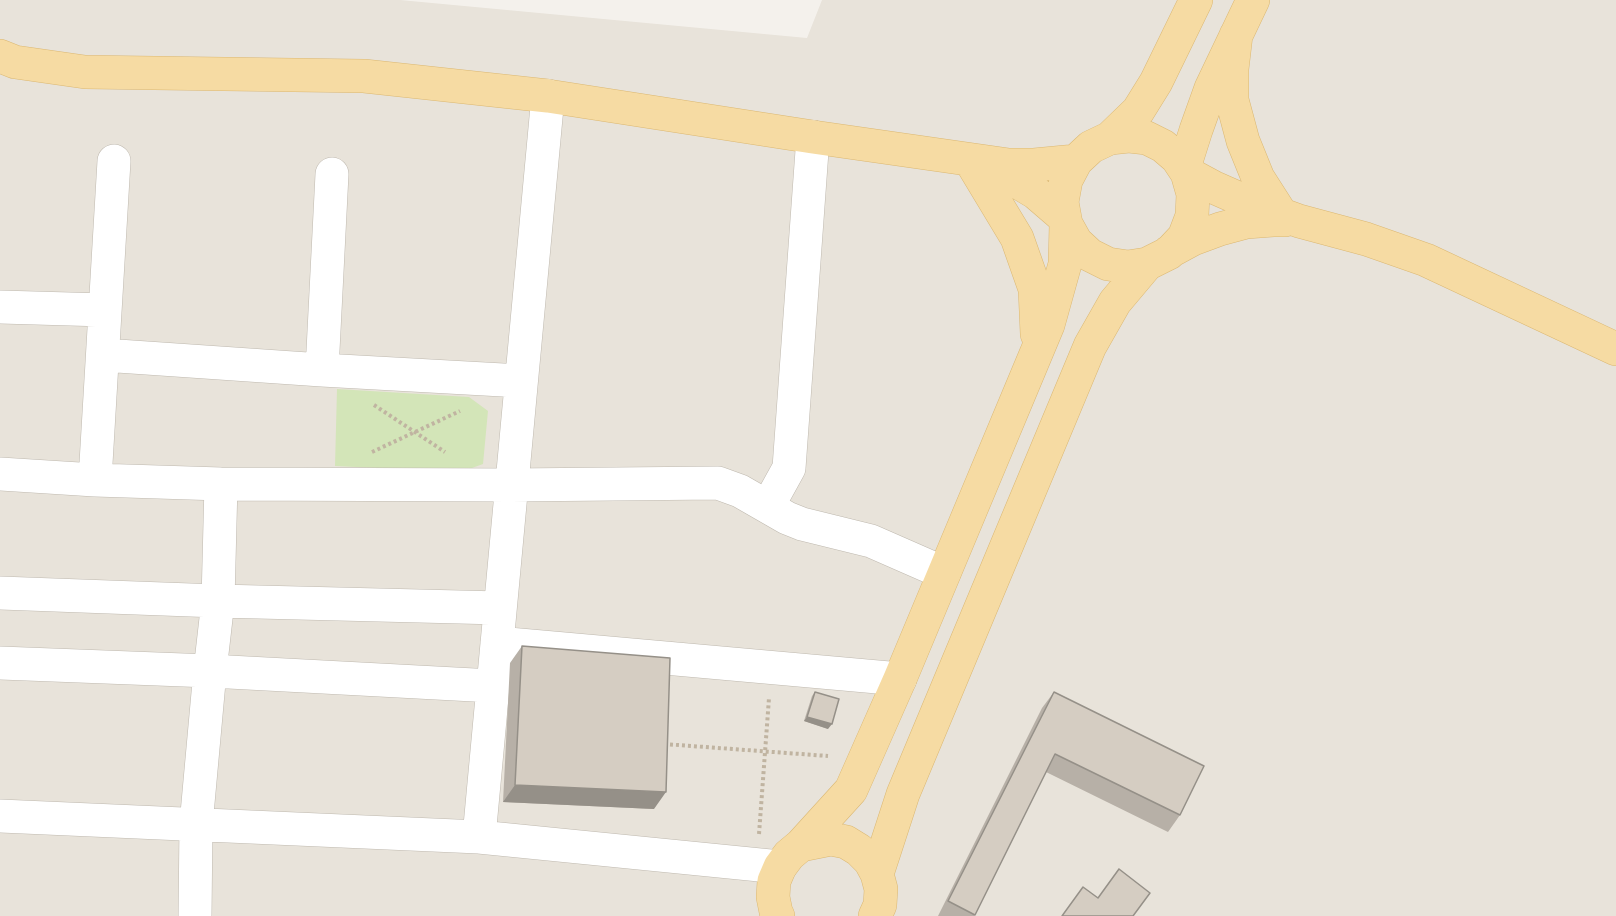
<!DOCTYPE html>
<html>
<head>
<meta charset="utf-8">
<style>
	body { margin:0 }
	canvas { display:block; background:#f4f1ec }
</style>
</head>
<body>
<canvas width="1616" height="916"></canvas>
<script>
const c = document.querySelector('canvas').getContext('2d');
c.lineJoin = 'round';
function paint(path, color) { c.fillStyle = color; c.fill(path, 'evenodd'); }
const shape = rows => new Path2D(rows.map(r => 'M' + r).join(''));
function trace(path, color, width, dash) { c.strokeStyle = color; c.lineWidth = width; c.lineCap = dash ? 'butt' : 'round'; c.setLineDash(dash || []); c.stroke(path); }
paint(shape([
	[0,0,400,0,807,38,822,0,1616,0,1616,916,0,916]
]), '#e8e3da');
paint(shape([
	[337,389,469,397,488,411,483,464,461,472,335,466]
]), '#d3e5b8');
const minor = shape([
	[0,307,105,310],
	[103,355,322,370,521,381],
	[322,370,332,174],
	[0,474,95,480,221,484,511,485,718,483,740,491,787,518,802,524,871,541,944,573],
	[95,480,114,161],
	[768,506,789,468,813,137],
	[0,593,218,601,500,608],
	[497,643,900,679],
	[0,663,210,671,493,686],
	[0,816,479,837,780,867],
	[479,837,548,96],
	[195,916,196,825,210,671,218,601,221,484]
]);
const major = shape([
	[1236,35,1232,69,1232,100,1243,141,1258,178,1281,214],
	[0,56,15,62,85,72,364,76,548,96,813,137,1009,165,1034,165,1076,161],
	[1110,138,1138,111,1156,82,1196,0],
	[973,165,1017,238,1035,289,1037,334],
	[1184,168,1196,130,1211,88,1253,0],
	[987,170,1011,178,1036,193,1065,218],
	[1187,173,1213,187,1247,202,1299,221,1366,239,1426,260,1616,349],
	[1169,252,1193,239,1220,229,1246,222,1273,220,1285,220],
	[801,845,851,790,900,679,1048,325,1065,264,1066,224,1062,202,1066,180,1076,161,1091,147,1110,138,1129,136,1147,138,1163,146,1177,158,1187,173,1193,194,1192,216,1184,237,1169,253,1147,264,1128,267,1108,264,1090,255,1076,242,1066,224],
	[877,874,903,794,1090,346,1115,302,1147,264],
	[778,916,776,912,773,897,774,881,780,867,789,855,801,845,831,839,846,842,859,850,870,861,877,874,881,889,880,905,875,916]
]);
trace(minor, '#bfb9af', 34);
trace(major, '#dbb873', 34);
trace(shape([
	[374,405,445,452],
	[372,452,460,411],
	[664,744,828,756],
	[759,834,769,698]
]), '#c0b4a1', 4, [3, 3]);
trace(minor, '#fff', 33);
trace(major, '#f6dba3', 33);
paint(shape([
	[522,646,654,809,503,802,510,663],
	[815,692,828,729,804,721,812,696],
	[1054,692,1180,815,1168,832,1046,772,974,916,938,916,1042,708]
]), '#b7b0a7');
paint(shape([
	[807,717,832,724,828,729,804,721],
	[515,785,666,792,654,809,503,802]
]), '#959088');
const building = shape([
	[522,646,670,658,666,792,515,785,522,646],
	[815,692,839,699,832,724,807,717,815,692],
	[1054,692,1204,766,1180,815,1055,754,975,915,948,901,1054,692],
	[1119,869,1150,893,1133,916,1062,916,1083,887,1098,898,1119,869]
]);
paint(building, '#d5cdc2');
trace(building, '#959088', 1.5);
</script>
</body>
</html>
